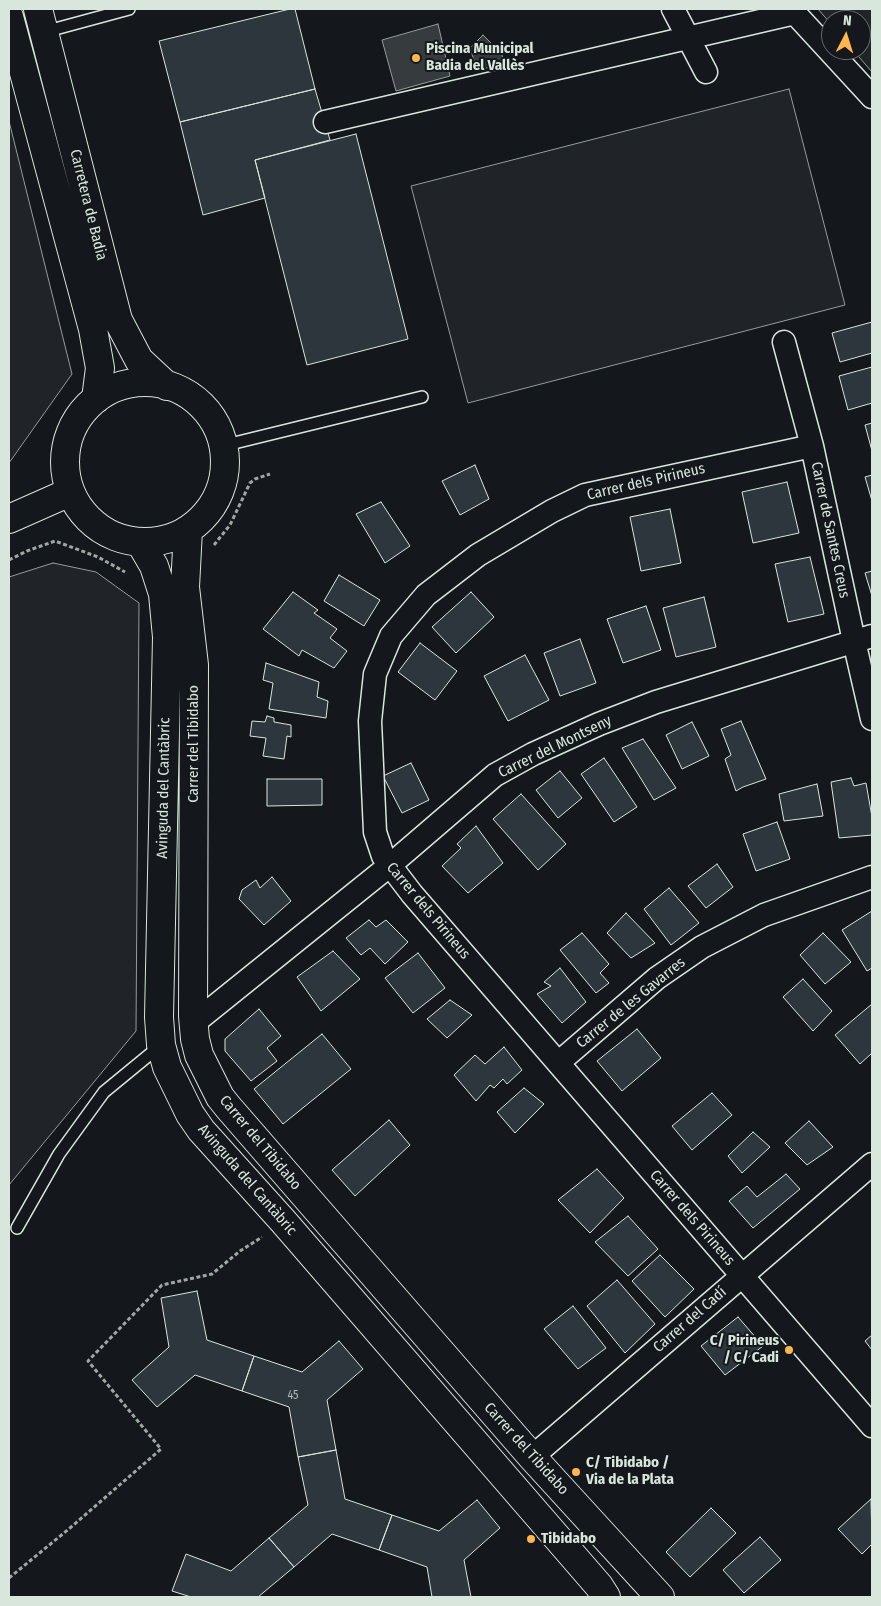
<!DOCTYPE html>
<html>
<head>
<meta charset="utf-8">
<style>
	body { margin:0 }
	#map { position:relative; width:881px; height:1606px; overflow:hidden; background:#14181c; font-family:"Fira Sans Condensed",sans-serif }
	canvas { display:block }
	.frame { position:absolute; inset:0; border:10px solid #d8e6dc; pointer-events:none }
	.north { position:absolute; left:821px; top:10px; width:50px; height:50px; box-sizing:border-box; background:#14181c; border:1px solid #626a69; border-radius:50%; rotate:5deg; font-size:14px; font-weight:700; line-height:20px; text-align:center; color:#d8e6dc }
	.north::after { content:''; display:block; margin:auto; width:18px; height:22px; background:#ffb74d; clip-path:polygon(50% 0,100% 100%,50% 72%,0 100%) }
</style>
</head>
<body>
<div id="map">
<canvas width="881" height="1606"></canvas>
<div class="frame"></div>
<div class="north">N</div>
</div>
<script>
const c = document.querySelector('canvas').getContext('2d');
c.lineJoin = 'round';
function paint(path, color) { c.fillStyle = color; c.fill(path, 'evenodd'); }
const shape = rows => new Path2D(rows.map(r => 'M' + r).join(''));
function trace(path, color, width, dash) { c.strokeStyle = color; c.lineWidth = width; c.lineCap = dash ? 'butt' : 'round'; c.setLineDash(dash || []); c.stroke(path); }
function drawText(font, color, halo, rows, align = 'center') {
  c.font = font + ' "Fira Sans Condensed",sans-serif'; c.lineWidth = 4; c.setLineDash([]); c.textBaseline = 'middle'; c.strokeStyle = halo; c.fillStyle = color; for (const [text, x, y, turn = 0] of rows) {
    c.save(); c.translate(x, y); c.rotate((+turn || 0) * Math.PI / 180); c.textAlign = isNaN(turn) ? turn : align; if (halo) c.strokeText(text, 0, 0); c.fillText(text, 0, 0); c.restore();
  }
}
const green = shape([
	[818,9,872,9,872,72,853,50,861,50,861,20,831,20,831,24,818,9],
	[789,89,845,305,468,403,411,186,789,89],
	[9,121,72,374,9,463,9,121],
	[53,563,96,572,139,603,136,1031,9,1185,9,577,53,563]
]);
paint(green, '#202428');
trace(green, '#939e99', 1);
const water = shape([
	[438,24,450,76,396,91,382,40,438,24],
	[483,35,502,54,503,63,496,66,477,70,470,48,483,35]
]);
paint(water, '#363b3e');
trace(water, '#939e99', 1);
const building = shape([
	[290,9,295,9,315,89,180,122,159,41,290,9],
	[315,89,330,140,255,160,265,198,203,215,180,122,315,89],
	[356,134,408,339,307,365,255,160,356,134],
	[872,322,872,353,840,362,832,333,872,322],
	[872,367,872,403,848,410,839,376,872,367],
	[872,423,872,451,865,425,872,423],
	[475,465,489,499,460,515,442,481,475,465],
	[872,475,872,501,865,477,872,475],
	[787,482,799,533,753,543,742,492,787,482],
	[381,502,410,546,385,563,356,514,381,502],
	[670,509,681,563,641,571,630,517,670,509],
	[810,557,824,614,788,622,775,564,810,557],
	[872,571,872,596,865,573,872,571],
	[339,575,380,600,364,626,324,601,339,575],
	[293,592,318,610,314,613,337,629,330,638,347,651,334,668,302,650,299,656,263,629,293,592],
	[471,592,494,617,456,653,432,627,471,592],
	[704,597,716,647,676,657,663,608,704,597],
	[646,606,661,650,623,663,607,619,646,606],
	[580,639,596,683,560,696,544,653,580,639],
	[420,643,457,671,435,700,398,672,420,643],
	[525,655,549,700,508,721,484,676,525,655],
	[266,663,319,682,317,697,328,701,326,718,269,709,273,683,263,680,266,663],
	[267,716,274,718,274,722,291,725,291,737,287,736,284,759,263,756,266,738,250,736,252,721,265,722,267,716],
	[741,721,766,779,743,787,736,791,725,759,731,755,721,729,741,721],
	[692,722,709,756,682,769,666,735,692,722],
	[643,739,676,788,654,800,622,748,643,739],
	[604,758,637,807,614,822,581,774,604,758],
	[411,763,429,800,402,813,383,776,411,763],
	[560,771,582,798,558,818,536,790,560,771],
	[851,778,854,786,866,783,872,817,872,835,839,838,831,782,851,778],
	[267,779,322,779,322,805,267,806,267,779],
	[817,784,823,816,784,821,779,794,817,784],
	[521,794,566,844,538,870,493,819,521,794],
	[777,822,790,859,756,871,743,834,777,822],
	[476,826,503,863,468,893,442,866,461,848,457,844,476,826],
	[717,864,733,887,706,908,688,886,717,864],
	[272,877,291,901,264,925,239,899,242,890,256,880,260,888,272,877],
	[669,888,699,923,671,945,644,909,669,888],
	[872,911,872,968,867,971,842,930,872,911],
	[626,913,655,943,631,958,607,933,626,913],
	[369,920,376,927,386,920,408,942,385,964,370,948,361,955,346,938,369,920],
	[582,933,609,964,600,973,609,983,596,993,560,950,582,933],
	[823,933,851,962,825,984,800,955,823,933],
	[333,951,360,979,321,1011,297,977,333,951],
	[418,953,445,988,413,1013,385,978,418,953],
	[560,968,586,1002,562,1023,537,994,551,986,544,982,560,968],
	[803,979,832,1011,813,1031,783,997,803,979],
	[450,1000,472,1015,447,1038,427,1019,450,1000],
	[872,1004,872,1053,860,1064,835,1035,872,1004],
	[259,1009,281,1036,267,1048,277,1061,251,1081,225,1051,225,1039,259,1009],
	[637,1029,661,1058,622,1091,597,1061,637,1029],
	[322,1034,351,1069,283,1124,254,1089,322,1034],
	[504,1047,522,1070,507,1084,503,1079,494,1088,490,1085,476,1101,454,1075,475,1055,485,1064,504,1047],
	[524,1088,544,1104,515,1133,497,1112,524,1088],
	[712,1093,732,1115,692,1150,672,1126,712,1093],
	[389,1120,410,1145,355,1196,332,1170,389,1120],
	[809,1121,833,1147,807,1165,785,1143,809,1121],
	[753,1132,770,1147,742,1173,728,1156,753,1132],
	[597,1169,624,1198,590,1233,558,1200,597,1169],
	[786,1174,800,1189,753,1228,729,1201,747,1186,757,1197,786,1174],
	[628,1216,658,1249,628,1276,595,1242,628,1216],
	[660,1255,694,1289,665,1317,632,1281,660,1255],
	[617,1280,655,1324,625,1353,587,1306,617,1280],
	[197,1291,207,1340,254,1356,242,1391,195,1375,157,1407,132,1380,169,1347,161,1298,197,1291],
	[573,1306,606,1348,578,1369,544,1329,573,1306],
	[738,1317,763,1346,725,1375,701,1346,738,1317],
	[872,1335,872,1350,865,1341,872,1335],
	[339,1341,363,1369,327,1400,336,1450,298,1457,289,1407,242,1391,254,1356,302,1372,339,1341],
	[336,1450,345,1499,392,1515,379,1550,332,1534,294,1567,269,1538,308,1505,298,1457,336,1450],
	[871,1499,872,1544,862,1554,838,1529,871,1499],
	[477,1500,500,1528,464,1560,471,1597,432,1597,427,1567,379,1550,392,1515,439,1531,477,1500],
	[711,1508,736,1533,690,1577,666,1552,711,1508],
	[760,1537,781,1560,744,1593,723,1570,760,1537],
	[269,1538,294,1567,258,1597,191,1597,172,1591,186,1554,231,1571,269,1538]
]);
paint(building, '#2c363c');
trace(building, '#d8e6dc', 1);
const lane = shape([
	[44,32,129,9],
	[222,446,422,397],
	[17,1228,59,1154,104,1092,160,1046]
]);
const street = shape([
	[673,9,706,72],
	[791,9,872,97],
	[325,122,795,13],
	[784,342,812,446,854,641,872,719],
	[812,446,585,495,552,511,478,555,426,595,391,636,375,674,370,721,375,832,383,856,412,894,872,1426],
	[194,1023,389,866,495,775,533,754,599,724,656,702,872,636],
	[558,1063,657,978,702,947,764,915,872,877],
	[532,1457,872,1164]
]);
const secondary = shape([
	[38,9,118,320,139,360,167,386],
	[9,17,93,329,100,368,96,399],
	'65 462a80 80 0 1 1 160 0a80 80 0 1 1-160 0Z',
	[9,519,70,492],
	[188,530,185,587,194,665,193,1016,195,1039,199,1055,220,1097,228,1107,532,1457,660,1597],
	[140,542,154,566,163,594,167,637,159,1017,161,1045,167,1067,190,1114,201,1130,283,1221,599,1586,606,1597]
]);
trace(lane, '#d8e6dc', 14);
trace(street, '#d8e6dc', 25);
trace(secondary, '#d8e6dc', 30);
trace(shape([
	[214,545,230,525,250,483,255,479,270,474],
	[9,560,27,551,55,541,98,557,125,572],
	[9,1578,70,1528,161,1449,88,1361,162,1285,212,1274,240,1251,262,1237]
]), '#9da8a2', 3, [4, 2.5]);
trace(lane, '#14181c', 11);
trace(street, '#14181c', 22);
trace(secondary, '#14181c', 28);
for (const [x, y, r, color] of [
	[416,58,5,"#ffb74d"],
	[789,1350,5,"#ffb74d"],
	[576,1472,5,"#ffb74d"],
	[531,1539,5,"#ffb74d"]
]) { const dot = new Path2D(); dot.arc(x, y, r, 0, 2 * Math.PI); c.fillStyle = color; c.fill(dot); trace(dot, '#14181c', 2); }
drawText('12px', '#adbab4', null, [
	["45",293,1396]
]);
drawText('bold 15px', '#d8e6dc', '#14181c', [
	["Piscina Municipal",426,49],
	["Badia del Vallès",426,66],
	["C/ Pirineus",779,1341,"right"],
	["/ C/ Cadi",779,1358,"right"],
	["C/ Tibidabo /",586,1463],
	["Via de la Plata",586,1480],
	["Tibidabo",541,1539]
], 'left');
drawText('15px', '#d8e6dc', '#14181c', [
	["Carretera de Badia",88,205,76],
	["Carrer dels Pirineus",646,482,-13],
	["Carrer de Santes Creus",830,530,78],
	["Carrer del Tibidabo",194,744,-90],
	["Carrer del Montseny",555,747,-26],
	["Avinguda del Cantàbric",164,788,-89],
	["Carrer dels Pirineus",428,911,50],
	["Carrer de les Gavarres",631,1003,-39],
	["Carrer del Tibidabo",260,1143,50],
	["Avinguda del Cantàbric",247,1180,49],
	["Carrer dels Pirineus",692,1218,49],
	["Carrer del Cadí",690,1320,-41],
	["Carrer del Tibidabo",526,1449,48]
]);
</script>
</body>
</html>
